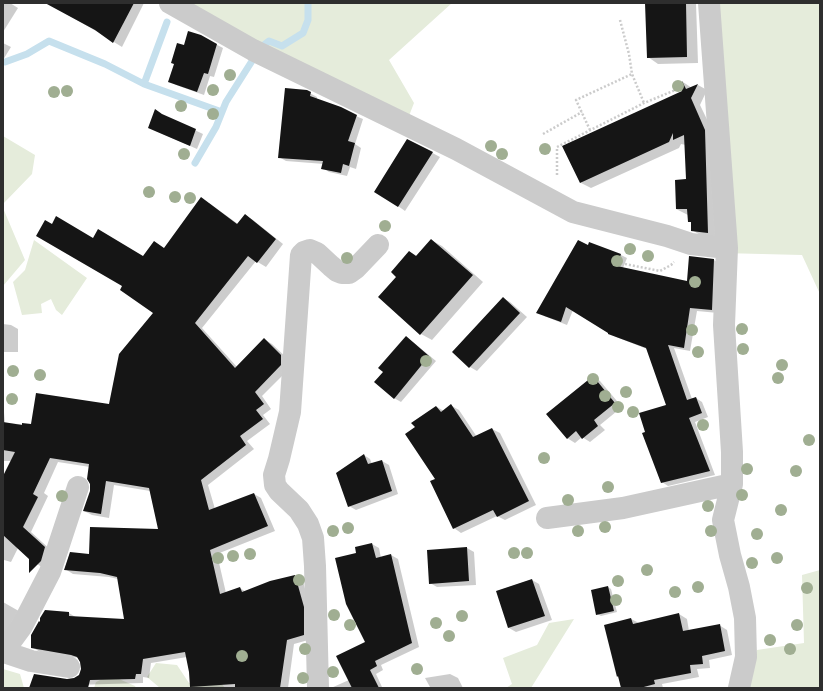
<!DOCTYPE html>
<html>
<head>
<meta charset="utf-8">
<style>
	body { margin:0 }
	#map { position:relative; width:823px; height:691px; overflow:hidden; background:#fff; font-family:Jost,sans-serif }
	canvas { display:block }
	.frame { position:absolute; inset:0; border:4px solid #2e2e2e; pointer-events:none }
</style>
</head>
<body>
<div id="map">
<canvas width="823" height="691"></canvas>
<div class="frame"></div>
</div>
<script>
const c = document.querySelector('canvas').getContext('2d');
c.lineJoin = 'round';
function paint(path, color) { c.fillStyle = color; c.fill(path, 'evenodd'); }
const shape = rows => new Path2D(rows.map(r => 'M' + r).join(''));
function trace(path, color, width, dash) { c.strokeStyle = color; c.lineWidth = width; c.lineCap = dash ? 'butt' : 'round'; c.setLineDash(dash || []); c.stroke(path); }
paint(shape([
	[184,3,452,3,389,60,414,103,407,121],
	[719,3,820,3,820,294,802,255,722,253],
	[3,136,35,155,32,174,3,204],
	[3,208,25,260,3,286],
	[34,240,87,278,62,315,56,310,51,299,41,304,42,313,22,315,13,282,25,270],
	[820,570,820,688,749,688,757,650,804,643,802,575],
	[574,619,531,688,506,688,512,684,503,658,537,645,549,623],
	[156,663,177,665,189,683,215,676,225,688,160,688,147,677],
	[3,669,20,674,24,688,3,688],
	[110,675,135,686,136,688,94,688,96,682]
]), '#e5ecdb');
paint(shape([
	[3,3,10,3,18,8,3,32],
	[47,3,144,3,122,47,96,31],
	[646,3,696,3,698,63,658,64,648,57],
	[200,36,223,48,214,77,210,76,204,95,176,85,169,81,185,46],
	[3,43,11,47,3,60],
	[683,82,692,88,698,85,707,90,700,105,715,136,718,238,702,236,692,230,692,223,689,221,688,215,676,209,687,180,686,145,681,144,679,148,591,188,581,183,683,91],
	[306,91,317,97,317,100,363,119,355,144,361,148,356,169,350,167,347,176,329,172,323,168,324,164,286,161,279,157],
	[165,116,203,134,197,149,156,131],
	[408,140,440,157,405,211,398,206],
	[209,203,238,224,245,215,253,220,283,244,266,267,256,261,202,328,237,367,264,339,272,344,289,360,288,370,262,396,271,409,263,415,270,424,247,441,254,449,208,485,215,509,254,494,261,498,275,531,217,554,226,593,240,588,246,592,295,576,303,581,311,612,312,639,294,644,288,688,194,688,191,686,190,672,187,657,151,663,149,678,143,677,143,683,40,686,73,680,79,676,82,670,81,662,79,658,40,652,32,647,41,623,69,613,77,618,125,620,118,579,109,577,73,574,65,569,90,555,159,530,150,491,114,485,109,518,92,515,84,511,91,491,90,467,58,462,44,493,48,496,31,532,53,552,45,569,37,564,18,548,11,562,4,560,3,563,3,479,12,461,3,461,3,411,4,412,5,423,32,425,110,405,154,313,52,225,144,257,165,249],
	[431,240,442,246,483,282,432,340,421,334,410,252,417,256],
	[588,247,621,255,627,258,623,268,688,282,714,260,720,264,718,313,697,311,690,351,674,348,692,399,696,398,702,402,708,417,695,422,715,475,668,486,662,482,667,406,647,349,616,337,573,310,567,325,544,316],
	[503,298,510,302,527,317,477,371,470,367,453,352],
	[3,324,11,325,18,329,18,352,3,352],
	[406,337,413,342,436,361,401,402,394,398,385,372],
	[593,377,600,381,622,407,600,425,605,430,590,442,582,437,575,443,567,438],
	[452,406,459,410,477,437,492,429,500,433,536,505,505,520,497,516,461,533,454,528,436,479,416,428,437,407,444,411],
	[364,455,370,459,372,464,382,461,389,465,398,494,356,510,349,506],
	[372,544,379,548,381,558,391,555,398,559,419,647,381,665,383,670,376,674,382,687,379,688,331,688,349,680,366,642,357,554],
	[467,548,474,552,476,585,437,587,430,583],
	[532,580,539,584,552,620,516,632,509,628],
	[608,587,611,589,617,612,601,616,597,614],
	[3,602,24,614,3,646],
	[679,614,687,619,689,631,719,625,727,630,732,655,709,660,710,668,697,669,699,677,662,684,663,688,622,688,618,676,631,619,639,623],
	[450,674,458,678,463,688,427,688,430,687,425,678]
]), '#0003');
trace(shape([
	[260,48,269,41,282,46,303,33,308,20,308,3],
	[5,62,27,54,49,41,105,64,144,84,222,112],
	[144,84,167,22],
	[195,163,216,127,226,102,252,61]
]), '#c6e0ed', 7);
paint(shape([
	[45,3,134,3,113,43,95,30],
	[645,3,686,3,687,57,647,58],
	[188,31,201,35,217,44,208,74,204,73,197,92,168,82,174,64,171,63,177,43,184,45],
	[682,81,686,89,698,84,691,98,705,130,708,233,691,231,691,222,688,222,687,209,676,209,675,180,686,179,684,135,673,140,673,133,669,142,580,183,562,146,682,91],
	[285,88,307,90,311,92,310,96,341,107,357,115,348,141,355,143,349,166,343,164,341,173,321,169,323,161,278,158],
	[155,109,162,114,196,129,190,146,148,128],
	[407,139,433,152,398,207,374,192],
	[201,197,237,224,245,214,276,239,257,263,248,256,195,323,235,368,264,338,281,355,281,365,255,392,264,404,256,410,263,419,240,436,246,445,201,480,209,510,254,493,268,526,210,550,220,594,240,587,242,592,270,581,295,575,304,607,304,635,287,640,280,688,235,688,235,684,190,687,189,672,185,652,143,659,141,674,136,674,135,679,90,680,88,688,29,688,34,674,67,679,74,678,79,675,81,669,80,662,77,657,71,655,31,648,31,635,39,621,40,622,40,618,45,610,69,612,69,616,124,619,117,577,100,573,64,570,70,552,89,554,90,527,158,529,149,488,106,481,101,514,83,511,90,491,90,484,87,479,89,464,50,458,33,494,38,497,23,527,45,547,41,561,29,573,29,559,3,535,3,476,15,452,3,450,3,422,22,425,22,423,31,424,36,393,109,404,119,354,153,313,120,290,122,286,36,236,45,220,52,224,56,216,93,238,98,229,143,256,154,241,164,248],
	[431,239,473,275,420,335,378,297,396,277,391,272,409,251,416,256],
	[578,240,588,245,589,242,621,254,617,266,687,281,689,256,714,259,712,310,690,308,684,348,668,345,687,400,696,397,702,413,689,418,710,471,661,483,642,433,645,432,639,413,666,405,646,348,608,334,608,333,566,307,561,322,536,313],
	[503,297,520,313,469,368,452,352],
	[406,336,429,356,394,399,374,382,383,372,378,368],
	[593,376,615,403,594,420,598,426,582,439,576,431,567,439,546,414],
	[451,404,473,437,492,428,529,501,497,517,493,510,453,529,430,481,435,479,405,434,415,427,411,423,436,406,441,412],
	[364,454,368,464,382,460,392,491,348,507,336,473],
	[372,543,376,558,391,554,412,643,375,661,377,666,370,670,379,688,352,688,336,656,365,642,346,604,335,558,356,553,355,547],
	[467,547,469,581,429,584,427,550],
	[532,579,545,616,508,628,496,591],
	[608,586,614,611,596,615,591,590],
	[679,613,683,631,720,624,725,651,702,656,703,664,690,665,691,673,654,680,655,684,640,688,621,688,618,676,617,677,604,625,631,618,633,624]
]), '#151515');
trace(shape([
	[620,20,629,54,632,74,644,103],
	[590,130,576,100,632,74],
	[543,134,582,112],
	[557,175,557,147,644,103,678,89],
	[625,264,660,271,671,265,674,262]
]), '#cbcbcb', 2.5, [2, 2]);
trace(shape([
	[170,3,253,50,456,149,573,212,667,236,691,244,727,248],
	[709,3,727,248,724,325,732,452,732,484,723,520,730,555,739,587,745,618,746,657,739,688],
	[547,518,623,508,732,484],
	[3,652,22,626,50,572,78,487],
	[4,652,31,661,69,667],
	[318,688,315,566,313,538,308,524,299,510,279,491,275,485,274,475,279,459,290,412,301,255,304,252,310,250,317,253,331,266,337,271,342,273,349,273,356,268,378,245]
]), '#cbcbcb', 22);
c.fillStyle = '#a0ae92';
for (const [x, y] of [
	[230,75],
	[678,86],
	[213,90],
	[67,91],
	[54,92],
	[181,106],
	[213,114],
	[491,146],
	[545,149],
	[184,154],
	[502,154],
	[149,192],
	[175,197],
	[190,198],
	[385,226],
	[630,249],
	[648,256],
	[347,258],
	[617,261],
	[695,282],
	[742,329],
	[692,330],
	[743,349],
	[698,352],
	[426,361],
	[782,365],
	[13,371],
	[40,375],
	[778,378],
	[593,379],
	[626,392],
	[605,396],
	[12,399],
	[618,407],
	[633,412],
	[703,425],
	[809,440],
	[544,458],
	[747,469],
	[796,471],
	[608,487],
	[742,495],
	[62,496],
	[568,500],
	[708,506],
	[781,510],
	[605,527],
	[348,528],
	[333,531],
	[578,531],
	[711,531],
	[757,534],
	[514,553],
	[527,553],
	[250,554],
	[233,556],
	[218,558],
	[777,558],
	[752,563],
	[647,570],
	[299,580],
	[618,581],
	[698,587],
	[807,588],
	[675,592],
	[616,600],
	[334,615],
	[462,616],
	[436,623],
	[350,625],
	[797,625],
	[449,636],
	[770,640],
	[305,649],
	[790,649],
	[242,656],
	[417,669],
	[333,672],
	[303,678]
]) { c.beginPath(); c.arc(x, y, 6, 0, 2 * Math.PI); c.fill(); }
</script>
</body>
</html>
